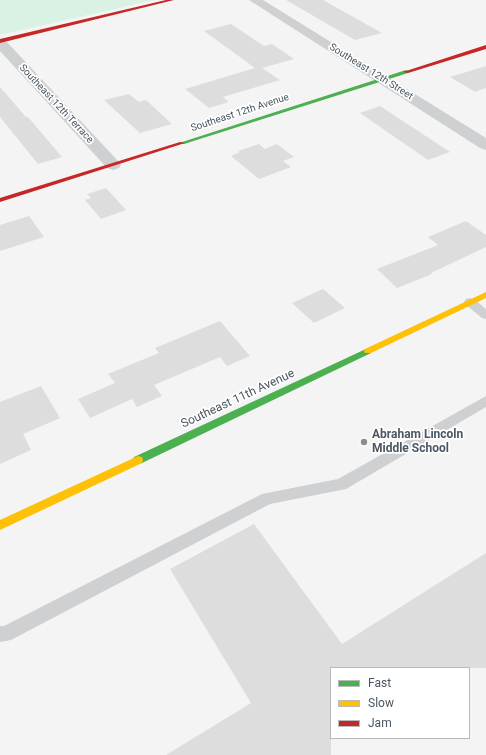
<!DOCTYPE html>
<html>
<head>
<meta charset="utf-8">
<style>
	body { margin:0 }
	#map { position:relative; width:486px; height:755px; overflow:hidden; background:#f4f4f4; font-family:Roboto,sans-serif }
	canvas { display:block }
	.legend { position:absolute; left:330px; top:667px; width:140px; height:72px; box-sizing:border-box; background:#fff; border:1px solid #b7bbc0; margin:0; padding:5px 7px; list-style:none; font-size:12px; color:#4a5661 }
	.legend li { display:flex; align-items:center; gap:8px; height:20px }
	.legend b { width:20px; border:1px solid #b7bbc0 }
</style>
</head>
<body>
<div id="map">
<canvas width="486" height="755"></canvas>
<ul class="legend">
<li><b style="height:5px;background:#4caf50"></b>Fast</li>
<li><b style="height:5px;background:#ffc107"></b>Slow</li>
<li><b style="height:5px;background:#c62828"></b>Jam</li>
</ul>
</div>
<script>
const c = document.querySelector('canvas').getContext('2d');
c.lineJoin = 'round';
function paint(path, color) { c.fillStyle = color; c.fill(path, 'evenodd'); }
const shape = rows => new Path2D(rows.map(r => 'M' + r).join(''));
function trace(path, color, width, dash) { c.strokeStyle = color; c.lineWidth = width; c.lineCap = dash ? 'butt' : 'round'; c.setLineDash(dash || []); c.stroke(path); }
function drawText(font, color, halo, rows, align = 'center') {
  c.font = font + ' Roboto,sans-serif'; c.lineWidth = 3.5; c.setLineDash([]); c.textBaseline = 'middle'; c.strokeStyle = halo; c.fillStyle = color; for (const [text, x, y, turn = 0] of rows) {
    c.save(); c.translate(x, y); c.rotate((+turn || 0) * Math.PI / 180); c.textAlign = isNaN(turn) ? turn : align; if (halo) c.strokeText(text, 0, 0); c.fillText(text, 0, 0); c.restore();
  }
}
paint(shape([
	[0,0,154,0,0,35]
]), '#d9f2e3');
paint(shape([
	[286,0,323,0,382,33,355,40],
	[231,24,264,46,272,44,294,59,262,68,280,80,223,97,229,102,209,108,185,89,255,68,204,31],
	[486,66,486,88,475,92,450,77],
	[0,87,26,117,28,117,62,157,38,164,0,117],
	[129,94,139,102,146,100,172,124,140,133,104,100],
	[380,106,450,152,428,160,360,113],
	[259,144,265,149,277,144,294,157,283,161,291,167,259,179,231,156,240,152,238,151],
	[106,188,126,210,101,219,85,200,91,198,87,194],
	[29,216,44,237,0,251,0,225],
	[466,221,486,235,486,247,431,273,432,274,397,288,377,269,438,245,428,237],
	[323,289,345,308,314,323,292,303],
	[220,321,250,356,227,366,220,357,154,385,162,396,137,407,132,399,90,418,78,399,115,383,108,374,159,353,155,348],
	[41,386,60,418,23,434,31,450,0,464,0,402],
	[254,524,342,644,486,553,486,668,331,668,331,755,166,755,251,703,170,569]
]), '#ddddde');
paint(shape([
	[470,298,474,299,486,309,486,319,482,318,466,305,464,302,466,299,470,298],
	[486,396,486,407,346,489,270,504,11,640,0,642,0,626,4,626,262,494,338,479,486,396]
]), '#ced0d2');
paint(shape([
	[249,0,263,0,486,138,486,150,480,148,249,0],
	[0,39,5,40,119,162,121,165,119,168,113,170,107,168,0,51,0,39]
]), '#ced0d2');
paint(shape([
	[406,70,408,71,408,73,184,144,179,143,406,70],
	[368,348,371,349,372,351,371,353,142,463,138,464,134,463,133,460,134,457,368,348]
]), '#4caf50');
paint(shape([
	[486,292,486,298,371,353,365,353,364,351,365,349,486,292],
	[138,456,142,457,143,460,142,463,0,530,0,520,138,456]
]), '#ffc107');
paint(shape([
	[166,0,174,0,0,43,0,39,166,0],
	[486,45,486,49,408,73,403,72,486,45],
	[180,142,185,143,0,202,0,198,180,142]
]), '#c62828');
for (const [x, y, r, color] of [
	[364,442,4,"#868d94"]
]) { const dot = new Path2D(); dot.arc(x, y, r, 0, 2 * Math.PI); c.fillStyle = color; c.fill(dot); trace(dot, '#fff', 1.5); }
drawText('10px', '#4a5661', '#fff', [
	["Southeast 12th Street",371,72,32],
	["Southeast 12th Terrace",56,104,47],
	["Southeast 12th Avenue",240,113,-18]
]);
drawText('12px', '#4a5661', '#fff', [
	["Southeast 11th Avenue",238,399,-25]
]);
drawText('bold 12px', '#4a5661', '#fff', [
	["Abraham Lincoln",372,435],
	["Middle School",372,449]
], 'left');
</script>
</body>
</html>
